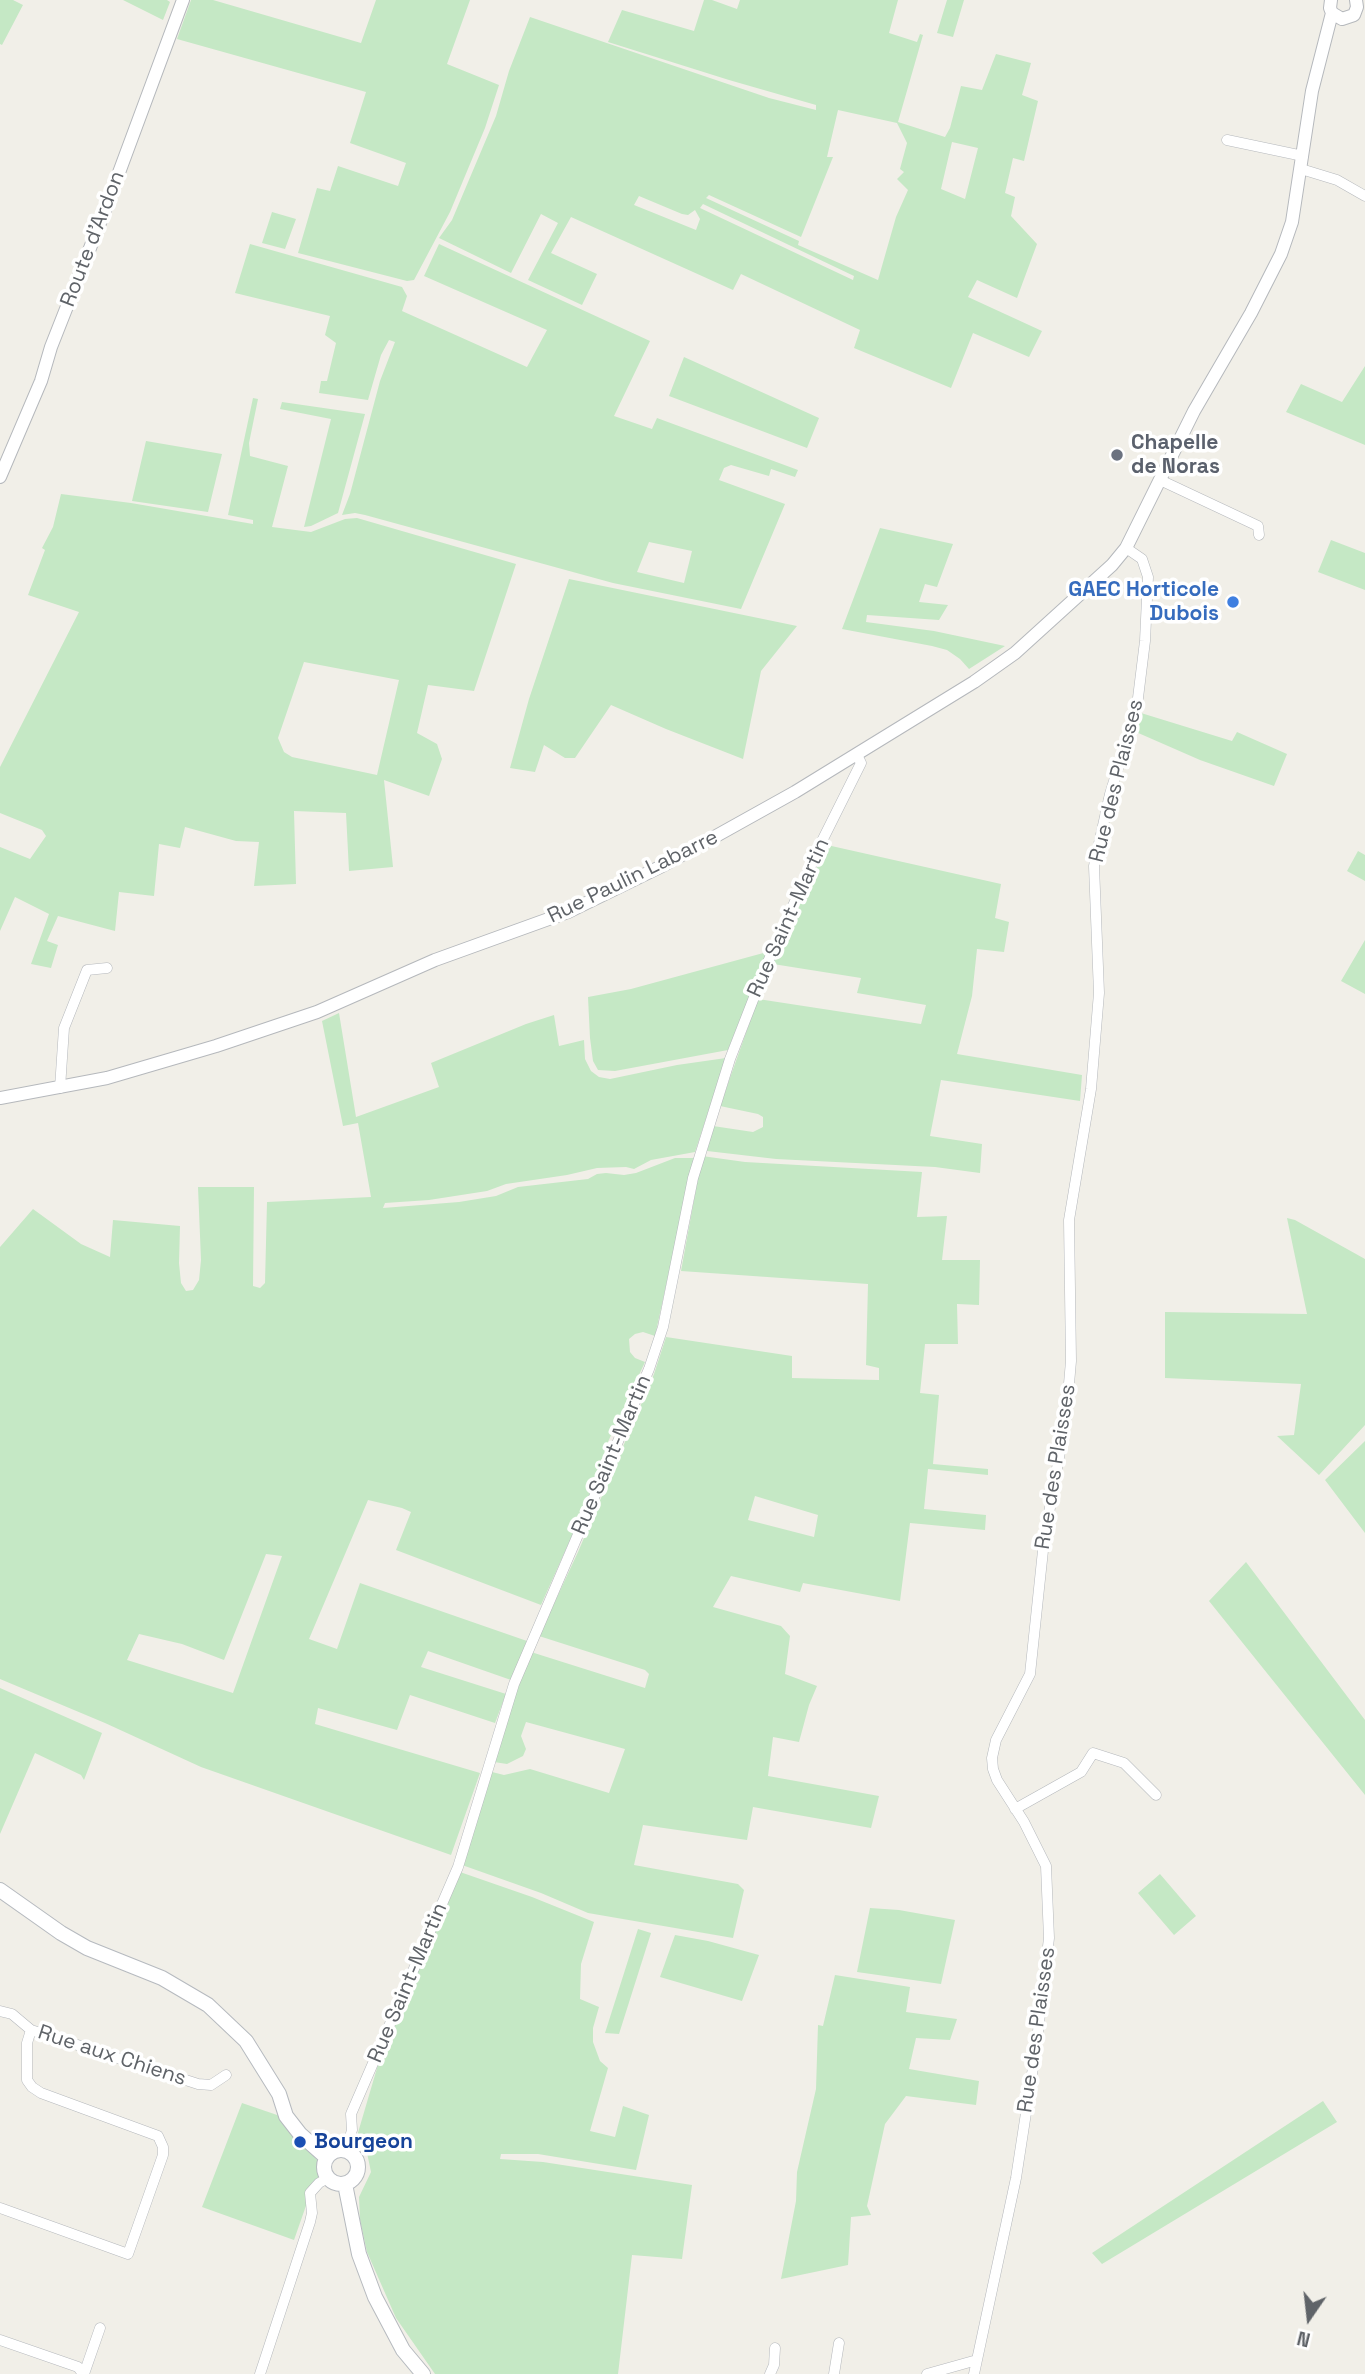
<!DOCTYPE html>
<html>
<head>
<meta charset="utf-8">
<style>
	body { margin:0 }
	#map { position:relative; width:1365px; height:2374px; overflow:hidden; background:#f1efe8; font-family:"Space Grotesk",sans-serif }
	canvas { display:block }
	.north { position:absolute; left:1274px; top:2283px; width:70px; height:70px; -webkit-text-stroke:5px #fff; paint-order:stroke; rotate:194deg; font-size:19px; font-weight:700; line-height:28px; text-align:center; color:#5f6368 }
	.north::after { content:''; display:block; margin:auto; width:24px; height:32px; background:#5f6368; clip-path:polygon(50% 0,100% 100%,50% 72%,0 100%) }
</style>
</head>
<body>
<div id="map">
<canvas width="1365" height="2374"></canvas>
<div class="north">N</div>
</div>
<script>
const c = document.querySelector('canvas').getContext('2d');
c.lineJoin = 'round';
function paint(path, color) { c.fillStyle = color; c.fill(path, 'evenodd'); }
const shape = rows => new Path2D(rows.map(r => 'M' + r).join(''));
function trace(path, color, width, dash) { c.strokeStyle = color; c.lineWidth = width; c.lineCap = dash ? 'butt' : 'round'; c.setLineDash(dash || []); c.stroke(path); }
function drawText(font, color, halo, rows, align = 'center') {
  c.font = font + ' "Space Grotesk",sans-serif'; c.lineWidth = 7; c.setLineDash([]); c.textBaseline = 'middle'; c.strokeStyle = halo; c.fillStyle = color; for (const [text, x, y, turn = 0] of rows) {
    c.save(); c.translate(x, y); c.rotate((+turn || 0) * Math.PI / 180); c.textAlign = isNaN(turn) ? turn : align; if (halo) c.strokeText(text, 0, 0); c.fillText(text, 0, 0); c.restore();
  }
}
paint(shape([
	[0,0,13,0,23,5,2,45,0,44],
	[123,0,167,0,170,2,163,20],
	[191,0,213,0,361,43,376,0,470,0,447,64,499,85,485,128,450,212,414,280,407,281,298,253,317,188,330,191,338,166,398,186,406,163,350,143,366,92,177,39],
	[704,0,712,0,737,9,740,0,898,0,889,33,917,42,920,34,923,35,898,122,945,137,950,128,961,86,982,90,996,54,1031,63,1022,95,1038,101,1024,161,1013,158,1005,193,1015,197,1011,216,1037,244,1017,298,977,280,968,297,1042,331,1029,357,973,333,951,388,854,348,860,330,741,274,733,290,571,217,551,253,597,274,582,305,528,280,558,223,541,214,511,273,439,238,452,220,496,116,509,71,530,17,769,98,816,110,816,105,729,80,608,42,622,10,694,31],
	[838,110,897,123,907,143,900,169,904,172,897,179,908,190,896,217,878,280,798,245,799,241,706,198,709,195,801,237,833,157,827,157],
	[952,142,978,148,965,199,941,189],
	[639,196,682,214,688,215,695,210,700,219,696,230,634,205],
	[703,204,854,276,853,280,700,208],
	[947,0,964,0,953,37,937,33],
	[272,212,296,219,285,249,262,243],
	[250,244,402,287,407,296,402,311,527,367,547,330,424,276,439,244,650,341,614,416,652,429,657,418,798,470,795,477,771,469,769,476,731,465,724,468,719,480,785,504,741,609,613,583,365,515,355,513,342,515,350,494,380,381,395,342,389,340,381,355,368,400,319,393,321,381,327,381,336,343,325,335,330,316,235,293],
	[649,542,692,551,684,583,637,572],
	[684,357,819,418,807,448,669,396],
	[1365,366,1365,445,1286,412,1301,384,1342,402],
	[253,398,258,399,249,443,250,456,288,466,272,527,311,532,345,519,357,518,516,564,474,691,428,685,417,733,437,744,442,759,429,796,384,780,393,867,349,871,346,813,294,811,296,884,254,886,259,842,236,841,185,827,180,848,159,844,154,896,119,892,115,931,58,916,47,941,58,945,51,968,31,964,49,914,15,897,0,931,0,847,30,859,46,836,42,830,0,813,0,767,79,612,28,595,45,550,42,548,53,527,61,494,131,503,253,524,253,520,228,515],
	[304,662,399,680,377,775,292,757,284,752,278,738],
	[282,402,365,414,338,513,311,526,304,527,331,419,280,409],
	[146,441,222,454,208,512,132,501],
	[880,528,953,544,937,587,925,584,919,602,948,605,939,620,867,615,866,622,934,631,1005,646,969,669,960,659,947,650,932,646,842,629],
	[1331,540,1365,553,1365,590,1318,572],
	[569,579,797,626,761,671,743,759,666,729,611,705,575,758,565,758,544,745,535,772,510,768,529,699],
	[1141,713,1232,741,1237,732,1287,754,1274,786,1200,760,1136,732],
	[827,845,1001,884,995,918,1009,922,1004,952,977,949,972,996,957,1054,1082,1075,1080,1101,941,1080,930,1136,982,1144,980,1173,935,1167,776,1159,707,1151,713,1126,753,1132,763,1127,763,1117,758,1114,720,1106,758,999,921,1024,926,1005,857,993,861,978,773,964],
	[1358,851,1365,855,1365,881,1347,871],
	[1365,940,1365,994,1341,981],
	[767,952,728,1050,615,1071,598,1070,593,1061,590,1038,588,997,631,989],
	[339,1013,356,1117,439,1087,431,1063,526,1024,554,1015,559,1046,584,1040,585,1059,591,1071,599,1077,610,1079,677,1065,726,1058,695,1152,651,1160,634,1169,626,1167,597,1168,567,1175,506,1184,487,1191,429,1200,385,1203,383,1208,459,1202,496,1196,518,1187,588,1179,597,1174,606,1173,624,1175,636,1173,675,1158,694,1158,655,1336,643,1332,635,1334,629,1339,630,1352,635,1358,645,1362,607,1444,596,1482,541,1605,396,1550,411,1512,402,1508,368,1500,309,1639,337,1649,360,1583,527,1641,511,1680,428,1651,421,1667,506,1694,495,1723,410,1695,397,1730,318,1708,315,1724,480,1773,451,1855,201,1767,105,1723,0,1679,0,1247,33,1209,81,1244,110,1257,113,1220,180,1226,179,1263,181,1283,186,1291,193,1290,199,1280,201,1260,198,1187,254,1187,253,1286,260,1288,265,1283,267,1202,371,1197,358,1123,343,1126,322,1021],
	[266,1554,282,1556,233,1693,127,1660,139,1634,182,1644,224,1660],
	[702,1156,745,1162,922,1172,917,1217,947,1216,942,1260,980,1260,979,1305,957,1304,958,1344,925,1344,920,1393,939,1395,933,1464,988,1469,988,1475,928,1469,924,1509,986,1515,985,1530,910,1523,900,1601,803,1583,800,1592,731,1576,713,1607,781,1626,790,1636,785,1674,817,1686,809,1705,799,1742,773,1737,768,1776,879,1796,871,1828,753,1807,747,1840,643,1825,634,1865,738,1884,744,1890,733,1938,588,1913,541,1893,462,1865,492,1772,504,1775,530,1769,609,1793,625,1749,526,1722,521,1736,526,1749,523,1756,507,1764,494,1762,520,1680,531,1652,645,1688,649,1674,645,1670,539,1636,578,1552,654,1374,666,1337,792,1356,792,1378,879,1380,879,1368,866,1365,868,1284,681,1271],
	[755,1496,818,1515,814,1537,748,1520],
	[1287,1218,1295,1220,1365,1259,1365,1425,1319,1475,1277,1436,1294,1435,1301,1384,1165,1378,1165,1312,1307,1314],
	[1365,1441,1365,1533,1325,1480],
	[1246,1562,1365,1720,1365,1795,1209,1601],
	[0,1688,102,1733,84,1780,81,1775,35,1753,0,1834],
	[460,1872,532,1897,594,1922,581,1964,580,1999,599,2007,593,2028,593,2042,600,2061,608,2068,590,2131,615,2137,623,2106,649,2115,636,2170,538,2154,501,2154,500,2159,543,2162,692,2185,682,2259,632,2255,618,2374,435,2374,396,2318,367,2252,360,2220,359,2197,371,2172,366,2148,357,2136,380,2058],
	[1160,1874,1196,1916,1174,1935,1138,1893],
	[870,1908,899,1910,955,1920,941,1984,857,1972],
	[638,1929,651,1933,619,2034,605,2033],
	[675,1935,708,1941,759,1955,742,2001,660,1977],
	[835,1975,910,1987,906,2012,957,2019,950,2040,916,2038,909,2069,979,2081,976,2105,906,2096,885,2124,867,2206,871,2215,851,2217,848,2265,781,2279,796,2201,797,2172,816,2089,818,2025,823,2026],
	[1323,2101,1337,2122,1102,2264,1092,2253],
	[242,2103,283,2117,321,2165,322,2181,308,2200,294,2240,202,2207]
]), '#c5e8c5');
const minor = shape([
	[1227,140,1303,156],
	[1301,169,1337,180,1365,196],
	[1160,480,1258,526,1259,535],
	[60,1088,64,1028,87,970,107,968],
	[1015,1809,1081,1772,1093,1753,1124,1763,1156,1795],
	[0,2011,12,2014,31,2030,198,2084,211,2085,226,2075],
	[346,2151,352,2130,351,2114,458,1867,514,1684,649,1369,663,1327,693,1178,730,1059,767,964,821,843,861,763,857,755],
	[0,2208,128,2254,163,2155,163,2147,158,2136,41,2093,32,2087,27,2080,27,2043,31,2030],
	[0,2340,78,2367,83,2374],
	[84,2374,100,2328],
	[260,2374,310,2222,312,2213,310,2193,319,2183,328,2178],
	[770,2374,774,2365,775,2348],
	[834,2374,839,2343],
	[927,2374,977,2360],
	[974,2374,1016,2178,1036,2048,1049,1938,1046,1866,1024,1822,997,1780,993,1769,992,1758,996,1740,1030,1674,1044,1541,1066,1418,1071,1361,1069,1220,1091,1089,1099,993,1094,866,1110,794,1137,706,1145,641,1148,577,1142,559,1126,548]
]);
const tertiary = shape([
	[1331,0,1330,8,1332,13,1342,19,1354,15,1357,7,1356,0],
	[0,477,41,381,51,347,107,205,183,0],
	[0,1098,107,1078,216,1046,317,1012,435,960,568,912,664,865,795,792,974,682,1015,653,1112,565,1126,548,1194,411,1251,313,1281,254,1292,222,1312,91,1332,13]
]);
const secondary = shape([
	[0,1890,61,1933,87,1948,162,1978,208,2005,246,2041,279,2094,286,2116,300,2134,327,2158],
	'324 2167a17 17 0 1 1 34 0a17 17 0 1 1-34 0Z',
	[345,2184,359,2254,375,2297,403,2350,423,2374]
]);
trace(minor, '#b5b8bc', 11);
trace(tertiary, '#b5b8bc', 14);
trace(secondary, '#b6babf', 16);
trace(minor, '#fff', 10);
trace(tertiary, '#fff', 12);
trace(secondary, '#fff', 14);
for (const [x, y, r, color] of [
	[1117,455,7,"#6b7280"],
	[1233,602,7,"#3f7fe0"],
	[300,2142,7,"#1a4fb4"]
]) { const dot = new Path2D(); dot.arc(x, y, r, 0, 2 * Math.PI); c.fillStyle = color; c.fill(dot); trace(dot, '#fff', 2.5); }
drawText('21px', '#5f6368', '#fff', [
	["Route d'Ardon",93,239,-69],
	["Rue des Plaisses",1117,781,-76],
	["Rue Paulin Labarre",633,877,-26],
	["Rue Saint-Martin",789,918,-66],
	["Rue Saint-Martin",612,1455,-67],
	["Rue des Plaisses",1056,1467,-81],
	["Rue Saint-Martin",408,1983,-67],
	["Rue des Plaisses",1037,2030,-82],
	["Rue aux Chiens",112,2056,18]
]);
drawText('bold 21px', '#5b616d', '#fff', [
	["Chapelle",1131,443],
	["de Noras",1131,467]
], 'left');
drawText('bold 21px', '#366cbe', '#fff', [
	["GAEC Horticole",1219,590],
	["Dubois",1219,614]
], 'right');
drawText('bold 21px', '#164399', '#fff', [
	["Bourgeon",314,2142]
], 'left');
</script>
</body>
</html>
